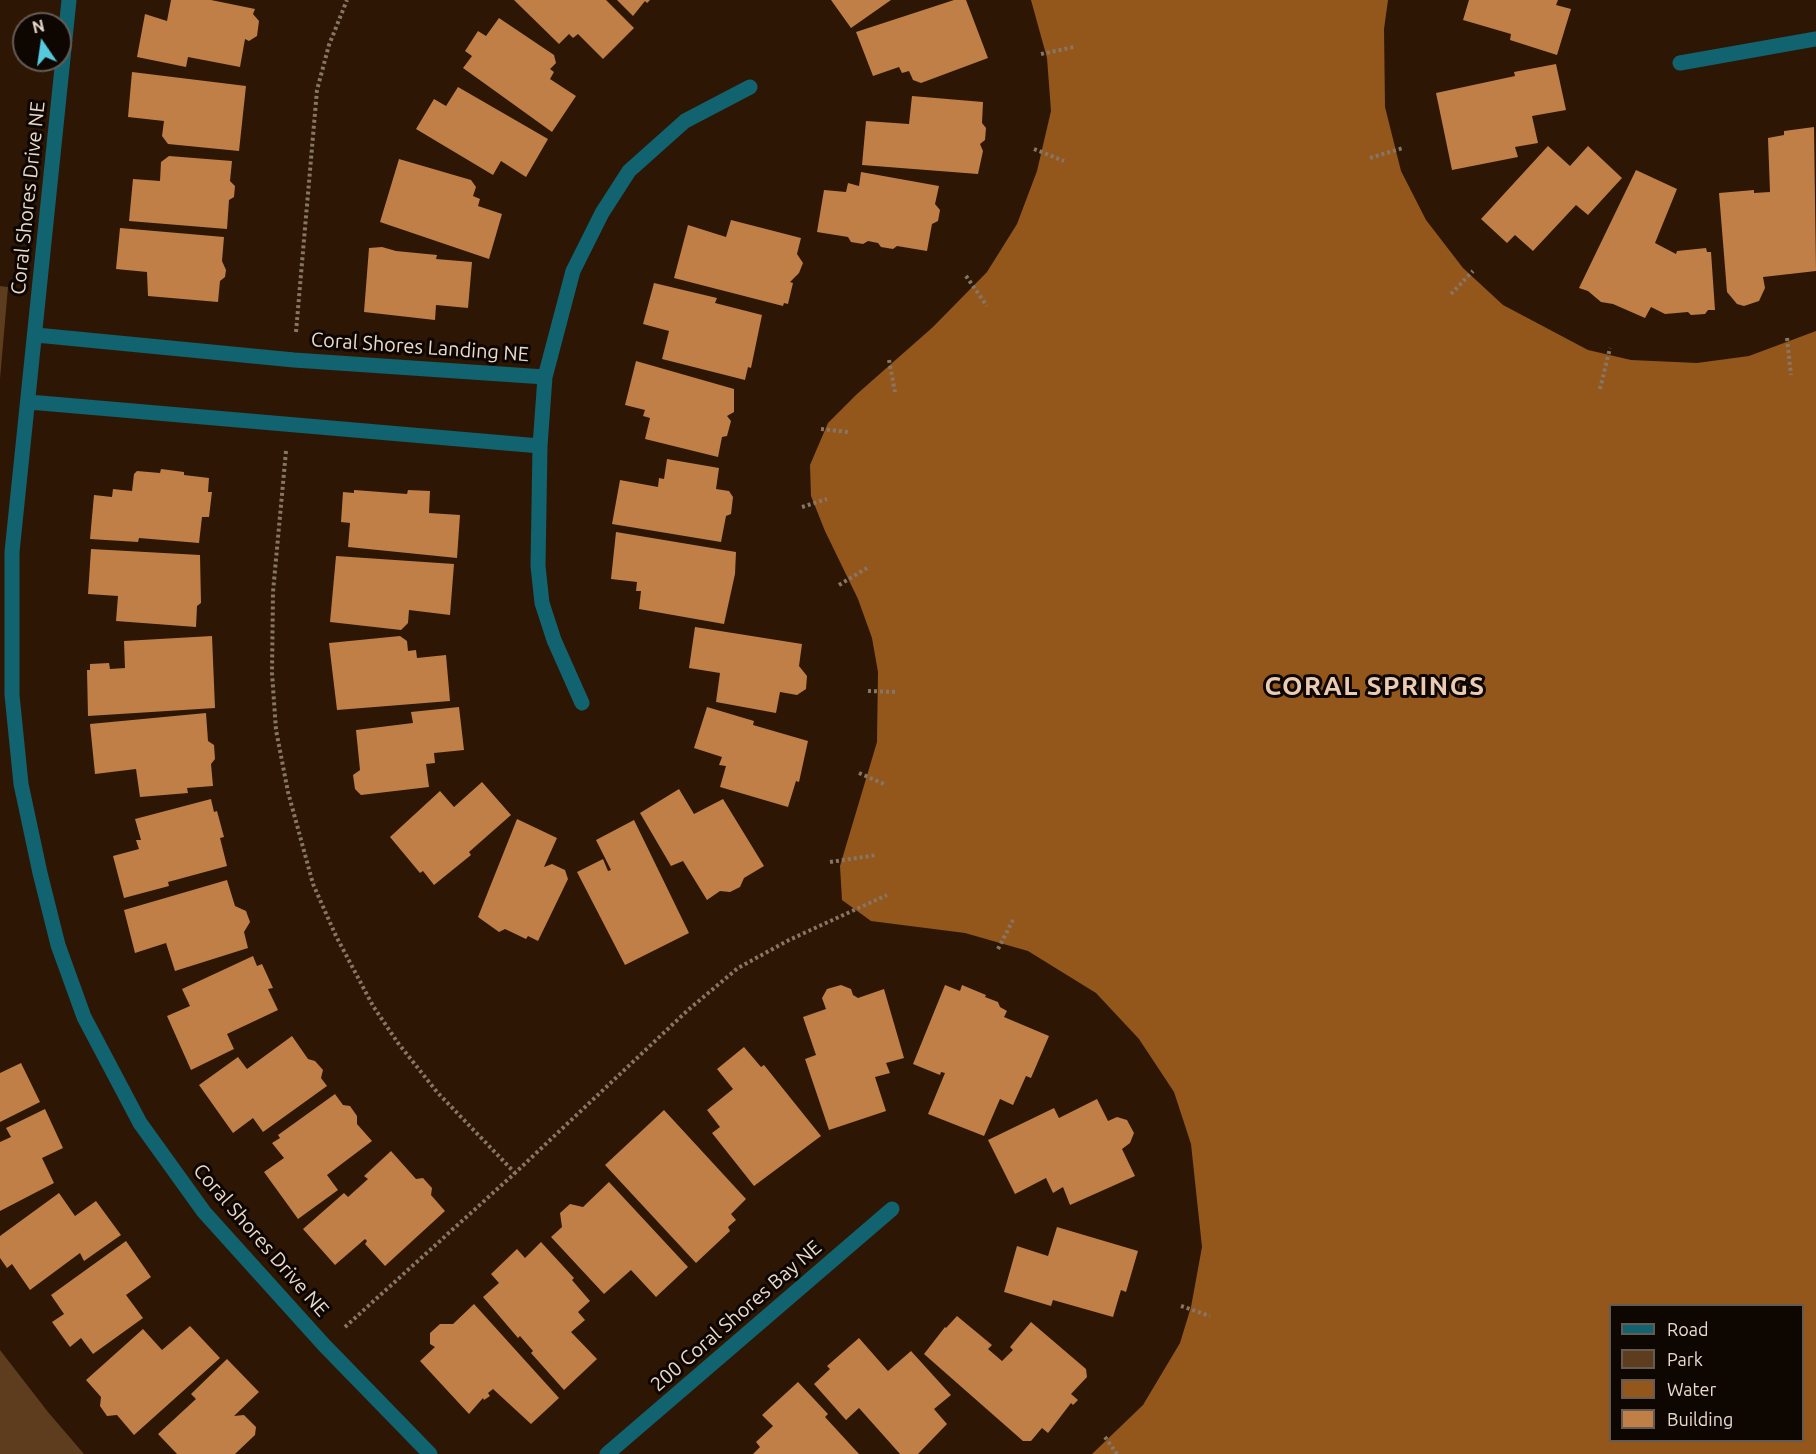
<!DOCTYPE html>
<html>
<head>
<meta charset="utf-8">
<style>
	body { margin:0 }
	#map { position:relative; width:1816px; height:1454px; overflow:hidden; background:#2d1704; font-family:Ubuntu,sans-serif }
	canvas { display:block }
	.legend { position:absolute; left:1609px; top:1304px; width:195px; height:138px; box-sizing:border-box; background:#0e0601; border:2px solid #665b53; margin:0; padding:8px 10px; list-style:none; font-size:18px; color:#e9dace }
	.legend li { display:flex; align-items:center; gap:12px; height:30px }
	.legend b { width:30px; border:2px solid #665b53 }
	.north { position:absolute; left:12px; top:12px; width:60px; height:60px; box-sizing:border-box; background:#0e0601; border:2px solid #665b53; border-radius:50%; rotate:347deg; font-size:16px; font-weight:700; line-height:24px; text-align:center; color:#e9dace }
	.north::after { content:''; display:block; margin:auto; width:21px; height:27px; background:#55cade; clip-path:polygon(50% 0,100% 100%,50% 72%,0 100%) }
</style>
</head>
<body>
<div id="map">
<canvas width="1816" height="1454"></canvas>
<ul class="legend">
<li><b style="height:8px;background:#10636f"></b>Road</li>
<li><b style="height:16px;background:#5e3c1e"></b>Park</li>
<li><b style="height:16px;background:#93571b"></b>Water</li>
<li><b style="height:16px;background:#bf7f47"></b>Building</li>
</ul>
<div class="north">N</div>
</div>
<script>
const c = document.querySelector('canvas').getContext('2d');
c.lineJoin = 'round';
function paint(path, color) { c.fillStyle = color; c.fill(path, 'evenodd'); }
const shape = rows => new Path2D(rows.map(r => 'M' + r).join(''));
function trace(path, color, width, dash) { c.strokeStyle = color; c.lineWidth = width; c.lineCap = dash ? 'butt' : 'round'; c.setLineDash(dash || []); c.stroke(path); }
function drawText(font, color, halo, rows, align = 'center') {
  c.font = font + ' Ubuntu,sans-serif'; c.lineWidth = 6; c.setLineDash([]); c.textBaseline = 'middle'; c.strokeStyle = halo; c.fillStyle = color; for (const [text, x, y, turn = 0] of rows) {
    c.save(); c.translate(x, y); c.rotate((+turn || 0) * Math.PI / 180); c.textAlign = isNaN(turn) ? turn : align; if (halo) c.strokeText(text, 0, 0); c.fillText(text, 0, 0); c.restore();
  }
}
paint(shape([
	[0,286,8,287,0,379],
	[0,1350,48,1412,84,1454,0,1454]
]), '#5e3c1e');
paint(shape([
	[1031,0,1388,0,1384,29,1385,107,1401,171,1426,220,1463,268,1503,305,1588,350,1631,360,1697,363,1749,356,1816,331,1816,1454,1092,1454,1143,1405,1180,1343,1191,1307,1202,1247,1191,1144,1174,1092,1139,1039,1096,993,1028,951,965,933,871,921,842,900,840,866,877,742,878,672,872,638,858,599,825,531,811,496,810,465,828,423,857,394,933,327,987,272,1017,224,1037,171,1051,111,1047,58],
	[1610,1306,1802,1306,1802,1440,1610,1440]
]), '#93571b');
paint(shape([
	[171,0,211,0,255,9,253,14,259,21,257,36,249,41,245,39,240,67,188,57,186,67,137,57,145,14,167,21],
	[514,0,606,0,634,28,603,59,578,34,573,38,569,34,559,44],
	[617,0,650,0,647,3,645,1,633,16],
	[831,0,891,0,851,28],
	[954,0,966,0,988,58,921,83,913,80,909,71,902,73,899,67,873,76,856,32],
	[1469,0,1558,0,1556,5,1571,9,1557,55,1510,40,1511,34,1463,20],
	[499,18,554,55,556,63,550,69,554,72,550,79,576,96,552,132,463,68,472,56,465,51,478,31,486,36],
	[1556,64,1566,110,1532,116,1538,143,1515,147,1518,157,1452,170,1436,93,1515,76,1514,72],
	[132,72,246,86,239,151,168,144,162,136,164,121,128,117],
	[458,87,548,139,526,177,501,161,493,175,416,129,434,99,446,106],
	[912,96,983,102,982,123,986,128,985,140,980,144,983,151,978,174,862,165,866,121,909,124],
	[1814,127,1816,271,1763,277,1765,288,1759,301,1744,306,1737,304,1727,292,1719,193,1754,190,1754,193,1770,192,1768,138,1784,135,1784,131],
	[1548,146,1570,166,1588,146,1622,178,1588,215,1576,205,1533,251,1515,235,1507,243,1481,219],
	[169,156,232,161,230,181,235,186,234,197,229,200,227,229,129,221,133,179,160,181,161,162],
	[399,159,471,180,476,187,473,196,480,199,478,206,502,214,489,259,380,222],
	[1636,170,1677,189,1655,243,1676,254,1677,251,1706,248,1707,252,1711,252,1715,310,1708,310,1705,314,1691,315,1688,312,1665,314,1651,307,1645,318,1613,304,1601,302,1588,291,1579,288],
	[861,172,939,186,935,204,940,210,938,221,932,224,927,251,897,246,893,249,881,247,878,243,868,241,863,244,851,242,848,237,817,232,824,190,846,192,848,183,859,186],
	[731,220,801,238,797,254,803,263,799,273,790,282,793,283,788,304,784,303,783,306,674,278,688,225,726,237],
	[120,228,224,237,222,261,226,270,225,277,220,281,218,302,148,296,147,272,116,269],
	[382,247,396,251,437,255,436,259,472,262,468,308,436,305,435,320,364,312,369,248],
	[654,283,717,298,715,303,762,315,751,368,748,367,745,380,662,359,669,331,643,324],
	[636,361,734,389,734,412,727,416,731,421,727,436,722,437,718,457,645,439,650,418,643,416,645,410,625,405],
	[667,459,719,468,716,489,729,491,733,497,731,514,726,516,721,542,612,524,620,480,658,487,659,478,664,479],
	[161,469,184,472,184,475,209,478,208,492,212,492,209,517,202,517,199,543,139,538,138,542,90,539,94,495,112,497,113,489,132,491,134,474,137,471,160,473],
	[354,490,407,494,408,490,430,491,429,513,460,515,457,558,348,547,350,523,341,522,343,492,354,493],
	[616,532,736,552,735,574,724,624,639,609,641,591,636,591,637,582,611,579],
	[91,549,200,555,201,603,197,606,196,627,116,621,118,596,88,594],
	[336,556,454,564,450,615,409,610,408,623,401,630,330,622],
	[695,627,802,644,799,666,807,676,806,689,797,695,780,692,776,713,716,702,720,673,689,668],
	[212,636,215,708,88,716,87,670,90,670,90,664,109,663,110,669,125,668,124,641],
	[400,636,407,641,408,651,416,650,417,658,446,655,450,701,337,710,329,643],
	[459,707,464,750,434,753,435,763,426,764,429,787,361,795,355,789,353,775,360,770,356,730,413,723,411,712],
	[707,707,754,721,753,725,808,741,799,782,796,781,788,807,720,787,726,766,719,765,722,757,694,748],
	[206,713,208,741,214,745,215,759,211,764,213,786,187,788,188,793,140,797,136,769,95,774,90,724],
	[482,782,511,815,469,852,471,855,434,885,423,871,420,873,390,837,440,791,454,807],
	[679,789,694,814,723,799,764,866,744,878,740,887,730,892,720,891,707,900,683,861,671,866,640,813],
	[211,799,214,812,217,811,224,837,220,838,227,866,168,882,169,886,124,898,113,856,139,849,136,840,141,840,135,819],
	[517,819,557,838,544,867,552,864,565,870,568,879,538,941,528,936,526,939,505,929,499,932,478,917],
	[634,820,689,933,625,965,577,872,603,859,608,871,611,870,596,840],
	[227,880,235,906,246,911,250,922,244,932,248,948,175,971,166,943,135,953,124,910],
	[253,956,257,966,262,964,273,988,268,989,278,1010,227,1034,234,1049,191,1070,167,1016,190,1006,182,989],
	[841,985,851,989,853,995,858,998,884,989,904,1058,886,1063,890,1073,875,1077,886,1111,829,1130,805,1059,816,1055,803,1017,826,1009,822,998,827,989],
	[945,985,960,991,962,985,986,995,985,997,998,1002,1000,1007,1007,1011,1004,1017,1049,1036,1031,1078,1026,1076,1013,1105,1000,1099,984,1136,928,1114,945,1073,941,1072,940,1075,913,1064],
	[292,1036,308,1059,315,1061,323,1070,321,1078,327,1086,263,1132,253,1118,233,1133,199,1085,238,1057,247,1069],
	[744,1047,761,1067,764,1065,821,1136,754,1186,712,1133,720,1127,707,1110,733,1089,717,1069],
	[21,1063,40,1102,0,1122,0,1073],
	[335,1094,343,1105,350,1106,357,1116,357,1124,372,1141,327,1175,338,1190,298,1219,264,1172,284,1158,272,1143,280,1138,278,1135],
	[1097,1099,1108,1121,1117,1117,1127,1120,1134,1133,1130,1143,1122,1149,1135,1176,1070,1205,1063,1187,1053,1193,1046,1178,1015,1194,988,1140,1054,1108,1059,1118],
	[45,1109,63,1148,42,1158,54,1183,0,1211,0,1142,11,1137,6,1128],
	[664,1110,746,1199,731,1214,736,1220,728,1227,730,1231,696,1263,605,1165],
	[391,1151,416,1179,423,1178,432,1188,431,1195,445,1211,385,1266,365,1244,367,1241,365,1239,335,1265,303,1229,344,1193,348,1197,368,1179,364,1176],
	[609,1182,688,1267,656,1297,631,1270,604,1294,551,1237,562,1227,560,1213,570,1204,583,1207],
	[59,1193,75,1216,96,1201,121,1235,84,1261,80,1253,30,1290,12,1264,7,1268,0,1258,0,1236],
	[1057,1227,1138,1251,1126,1292,1121,1290,1113,1317,1053,1300,1051,1306,1004,1292,1017,1246,1048,1256],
	[126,1241,151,1277,126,1295,143,1318,93,1354,81,1338,70,1347,52,1322,64,1314,51,1295],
	[541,1242,574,1278,572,1280,590,1301,578,1312,585,1320,571,1332,597,1359,564,1390,531,1353,533,1351,520,1336,518,1338,483,1297,499,1283,491,1274,517,1249,525,1258],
	[474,1304,559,1398,531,1424,493,1389,488,1393,490,1396,484,1400,483,1398,469,1414,420,1361,435,1347,430,1344,430,1333,440,1324,453,1324],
	[957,1316,992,1345,988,1349,1002,1361,1013,1350,1010,1347,1031,1322,1086,1369,1087,1377,1071,1394,1078,1400,1073,1405,1071,1403,1048,1433,1042,1428,1031,1441,1023,1441,924,1354,945,1327,946,1328],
	[190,1326,220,1358,134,1435,117,1415,107,1416,100,1406,101,1397,86,1380,143,1329,162,1350],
	[859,1338,888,1371,911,1351,951,1395,934,1409,947,1424,918,1454,900,1454,859,1408,846,1420,814,1384,830,1369,827,1366],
	[227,1359,259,1392,234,1416,244,1415,256,1427,255,1435,235,1454,177,1454,158,1434,196,1399,191,1394],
	[798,1382,828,1414,825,1417,859,1454,753,1454,760,1447,756,1442,773,1426,762,1415]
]), '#bf7f47');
trace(shape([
	[1041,54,1074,47],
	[1034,149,1064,161],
	[1370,158,1403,148],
	[966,276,987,306],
	[1451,294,1473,271],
	[296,332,317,90,329,45,347,0],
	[1787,338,1791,375],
	[889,360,895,392],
	[1600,389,1610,348],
	[821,429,848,432],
	[286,451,273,592,272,673,276,730,288,792,313,884,336,936,373,1006,398,1043,437,1092,515,1173],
	[802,507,827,499],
	[839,585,867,568],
	[868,691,896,692],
	[859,773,884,784],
	[830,862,877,855],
	[998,949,1013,920],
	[1181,1306,1210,1316],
	[345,1327,515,1173,688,1010,738,968,789,940,887,895],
	[1105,1437,1117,1454]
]), '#877565', 4, [3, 3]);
trace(shape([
	[69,0,12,552,12,695,21,784,40,873,58,945,84,1017,140,1123,204,1212,324,1345,430,1454],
	[1680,63,1816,39],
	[36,335,294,360,545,377],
	[29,402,540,446],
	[582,703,554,640,542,603,538,566,540,446,545,377,573,271,602,213,629,171,685,121,750,87],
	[607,1454,892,1209]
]), '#10636f', 15);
drawText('20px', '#e9dace', '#0e0601', [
	["Coral Shores Drive NE",28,198,-84],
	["Coral Shores Landing NE",420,347,4],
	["Coral Shores Drive NE",261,1240,49],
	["200 Coral Shores Bay NE",736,1316,-41]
]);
c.letterSpacing = '1.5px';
drawText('bold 26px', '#eaccb4', '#0e0601', [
	["CORAL SPRINGS",1375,686]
]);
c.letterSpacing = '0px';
</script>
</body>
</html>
